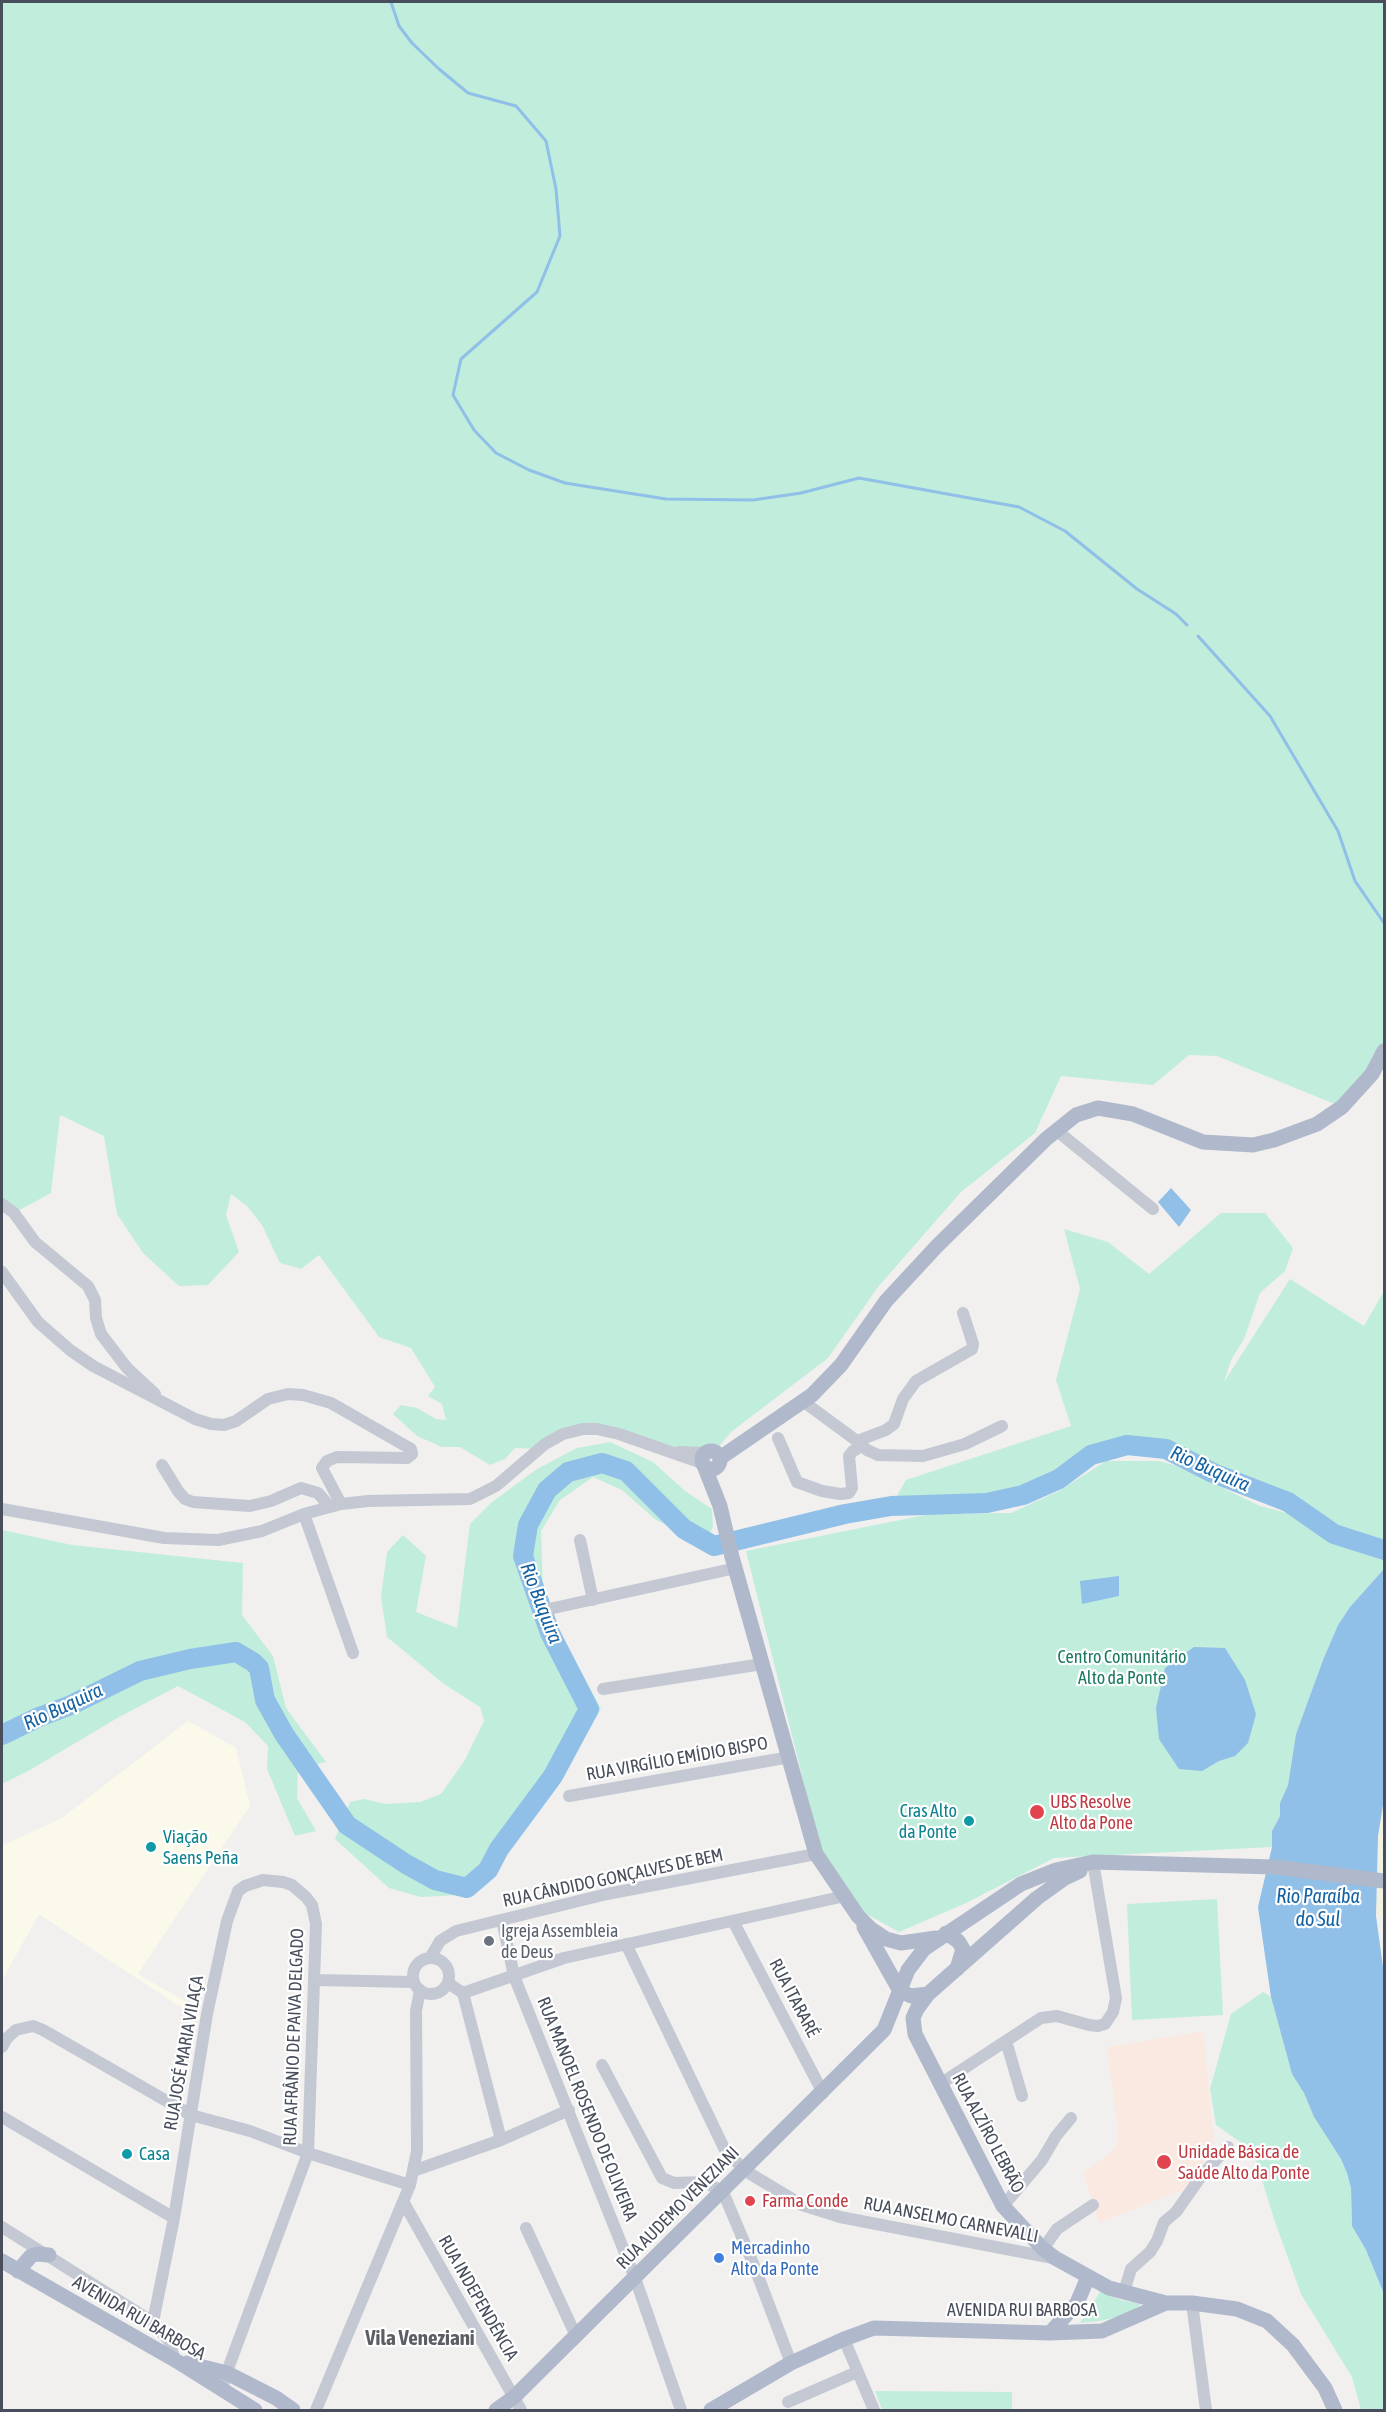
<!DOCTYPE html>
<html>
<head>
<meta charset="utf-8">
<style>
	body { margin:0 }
	#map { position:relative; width:1386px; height:2412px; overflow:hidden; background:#f1f0ef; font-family:"Asap Condensed",sans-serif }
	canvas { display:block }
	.frame { position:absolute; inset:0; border:3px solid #484e5b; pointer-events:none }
</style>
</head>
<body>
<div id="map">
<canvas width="1386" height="2412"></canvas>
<div class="frame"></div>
</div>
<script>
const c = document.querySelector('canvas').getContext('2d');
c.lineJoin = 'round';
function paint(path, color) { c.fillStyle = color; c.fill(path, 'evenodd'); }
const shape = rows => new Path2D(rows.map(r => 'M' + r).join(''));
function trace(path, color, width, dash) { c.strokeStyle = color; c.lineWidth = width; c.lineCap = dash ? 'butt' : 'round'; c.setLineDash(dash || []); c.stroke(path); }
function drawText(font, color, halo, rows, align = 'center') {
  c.font = font + ' "Asap Condensed",sans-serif'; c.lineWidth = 4.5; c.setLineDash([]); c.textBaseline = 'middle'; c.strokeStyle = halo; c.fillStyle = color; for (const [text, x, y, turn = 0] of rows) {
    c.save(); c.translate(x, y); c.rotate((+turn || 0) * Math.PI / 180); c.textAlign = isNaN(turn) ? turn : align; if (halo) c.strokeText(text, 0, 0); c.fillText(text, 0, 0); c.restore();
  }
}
paint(shape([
	[188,1721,236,1748,250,1806,138,1974,193,2006,205,2023,39,1914,2,1980,2,1846,62,1818]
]), '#fbfaea');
paint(shape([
	[1203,2031,1214,2143,1199,2172,1181,2191,1099,2223,1083,2172,1109,2154,1117,2144,1118,2131,1107,2047]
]), '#fae9e1');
paint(shape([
	[2,2,1384,2,1384,1051,1342,1107,1217,1056,1189,1055,1153,1085,1061,1076,1035,1133,961,1192,878,1287,828,1358,731,1432,716,1450,705,1453,667,1452,619,1434,563,1434,538,1449,515,1448,505,1459,490,1465,460,1447,442,1447,417,1436,393,1414,401,1405,417,1408,436,1419,446,1420,442,1404,428,1396,435,1387,411,1348,379,1337,319,1255,301,1269,280,1263,262,1225,247,1206,231,1194,226,1215,239,1252,208,1285,179,1286,143,1253,117,1214,104,1136,60,1115,51,1193,14,1213,2,1207],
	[1221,1213,1265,1213,1293,1248,1285,1271,1260,1293,1244,1339,1231,1360,1224,1382,1290,1279,1364,1326,1384,1291,1384,1550,1334,1534,1288,1502,1213,1473,1166,1449,1127,1445,1091,1455,1059,1479,1023,1495,987,1503,891,1506,906,1480,1071,1426,1056,1380,1080,1289,1064,1229,1108,1242,1149,1274],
	[610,1442,653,1462,685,1491,712,1509,713,1527,702,1547,688,1536,656,1520,622,1490,593,1477,560,1500,541,1531,543,1592,551,1615,601,1709,553,1786,488,1877,459,1895,421,1897,389,1888,335,1839,350,1802,364,1799,385,1804,420,1802,441,1794,465,1760,484,1721,480,1707,444,1684,387,1637,381,1597,387,1552,403,1535,426,1556,416,1612,457,1628,470,1524,492,1502,537,1469,577,1448],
	[1106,1461,1159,1461,1177,1466,1260,1506,1291,1514,1335,1544,1384,1561,1384,1569,1350,1607,1338,1625,1323,1660,1296,1734,1288,1785,1280,1803,1280,1816,1272,1831,1272,1847,1054,1858,966,1903,899,1932,863,1912,821,1852,746,1551,930,1514,1011,1513,1059,1491],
	[2,1530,72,1545,243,1563,242,1615,273,1656,286,1708,326,1762,298,1769,297,1798,316,1831,295,1836,267,1769,268,1746,245,1722,178,1686,119,1717,30,1770,2,1784],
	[1217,1899,1223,2015,1132,2020,1127,1904],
	[1263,1992,1271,1997,1292,2074,1304,2093,1314,2117,1341,2159,1347,2173,1351,2188,1352,2226,1366,2250,1384,2294,1384,2410,1361,2410,1352,2377,1301,2294,1275,2222,1253,2151,1216,2125,1210,2089,1231,2014],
	[1100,2292,1121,2300,1141,2304,1135,2309,1121,2316,1100,2321,1080,2323],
	[875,2391,1012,2392,1012,2410,882,2410]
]), '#c0eddc');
paint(shape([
	[1384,1799,1384,1915,1376,1916,1378,1836]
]), '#f2f1e1');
paint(shape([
	[1171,1188,1191,1210,1179,1227,1158,1202],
	[1384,1569,1384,1799,1378,1836,1376,1916,1384,1974,1384,2294,1366,2250,1352,2226,1351,2188,1347,2173,1341,2159,1314,2117,1304,2093,1292,2074,1271,1997,1258,1907,1272,1847,1272,1831,1280,1816,1280,1803,1288,1785,1296,1734,1323,1660,1338,1625,1350,1607],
	[1119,1576,1119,1596,1082,1604,1080,1581],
	[1194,1647,1225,1648,1245,1680,1256,1714,1248,1743,1235,1756,1219,1761,1202,1771,1179,1769,1159,1739,1156,1708,1165,1668]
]), '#90bfe7');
trace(shape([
	[391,2,399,26,412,43,439,69,468,93,516,106,546,141,556,189,560,236,537,292,461,359,453,395,474,430,496,453,529,470,565,483,666,499,753,500,801,493,859,478,1019,507,1065,531,1137,589,1176,614,1187,625],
	[1198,636,1270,716,1338,831,1355,881,1384,923]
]), '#90bfe7', 3);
trace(shape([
	[2,1735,39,1717,71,1705,140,1671,190,1659,236,1652,253,1662,259,1668,265,1700,284,1734,347,1825,406,1864,435,1880,467,1888,488,1870,499,1849,553,1776,589,1709,550,1633,523,1556,528,1525,547,1490,568,1472,602,1463,626,1471,684,1529,714,1546,845,1514,891,1506,987,1503,1023,1495,1059,1479,1091,1455,1127,1445,1166,1449,1213,1473,1288,1502,1334,1534,1384,1550]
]), '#90bfe7', 20);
trace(shape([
	[1056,1130,1153,1209],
	[2,1204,14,1213,35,1242,88,1286,95,1300,96,1318,101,1334,127,1368,155,1394],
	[2,1272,38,1322,70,1350,93,1366,195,1419,211,1424,224,1425,236,1421,268,1399,288,1394,303,1395,331,1403,411,1449,412,1454,407,1458,337,1457,327,1461,322,1468,341,1504],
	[804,1402,857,1441,886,1430,894,1424,903,1399,916,1381,972,1349,973,1344,963,1313],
	[778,1438,797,1482,822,1491,840,1494,849,1493,852,1488,849,1456,853,1451,862,1446],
	[858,1442,867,1450,878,1455,923,1456,965,1444,1002,1426],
	[679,1452,705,1453],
	[162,1465,178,1491,185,1499,193,1502,250,1506,271,1501,301,1488,318,1493,330,1507],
	[2,1509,164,1538,218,1540,262,1531,304,1514,341,1504,368,1501,470,1499,496,1486,545,1444,563,1434,583,1429,597,1429,619,1434,702,1463],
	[304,1514,353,1653],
	[580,1540,593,1600],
	[549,1609,736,1568],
	[603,1689,762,1664],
	[569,1796,790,1757],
	[502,1920,514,1976,635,2278,681,2410],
	[733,1921,823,2093],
	[626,1944,724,2148,744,2170,802,2205,840,2217,1053,2258],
	[430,1958,440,1941,456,1931,607,1894,816,1854],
	'413 1976a18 18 0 1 1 36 0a18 18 0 1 1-36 0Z',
	[316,1980,414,1982],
	[448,1983,463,1993,501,2140],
	[463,1993,564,1958,845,1896],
	[1006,2041,1022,2096],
	[2,2047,7,2038,16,2030,33,2026,43,2030,191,2115,250,2131,308,2153,410,2185],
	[602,2065,662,2178,674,2183,705,2182,723,2192,753,2263,791,2363],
	[940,2084,1041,2018,1057,2016,1089,2025,1098,2026,1105,2024,1113,2012,1116,1998,1093,1862],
	[2,2117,174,2218],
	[413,2171,501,2140,569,2110],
	[404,2203,521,2410],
	[1003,2206,1042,2160,1056,2136,1071,2118],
	[2,2227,153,2322,169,2341,175,2360],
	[526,2228,576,2336],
	[1043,2249,1057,2229,1093,2205],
	[1124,2292,1131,2269,1150,2252,1157,2241,1164,2222,1176,2212,1202,2175,1228,2147],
	[1192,2303,1206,2410],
	[153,2322,174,2218,207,2014,227,1921,238,1891,245,1886,263,1880,283,1882,292,1885,306,1897,312,1905,316,1924,308,2153,225,2377,223,2385,224,2392],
	[844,2339,874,2410],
	[788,2402,857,2372],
	[316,2410,410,2185,417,2151,416,2011,420,1990]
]), '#c3c8d3', 12);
trace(shape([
	'702 1460a9 9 0 1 1 18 0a9 9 0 1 1-18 0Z',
	[720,1458,812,1395,841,1365,886,1301,937,1246,1046,1139,1076,1115,1098,1108,1133,1114,1203,1142,1253,1145,1274,1140,1317,1124,1342,1107,1372,1074,1384,1051],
	[705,1468,720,1506,732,1557,816,1854,858,1916,871,1929,886,1939,901,1943,936,1938],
	[1080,1871,1065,1878,1037,1898,928,1994,917,2009,913,2018,915,2034,1003,2206,1043,2249,1055,2258,1109,2288,1166,2303],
	[864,1927,900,1991,911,1996,928,1994],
	[946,1933,958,1941,963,1949,957,1969],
	[2,2261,175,2360,255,2410],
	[18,2271,31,2256,37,2254,49,2255],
	[1050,2333,1077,2303,1088,2277],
	[187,2363,227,2373,276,2398,293,2410],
	[496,2410,514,2397,884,2030,908,1970,924,1949,1021,1884,1056,1870,1093,1862,1275,1867,1384,1881],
	[711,2410,791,2363,844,2339,874,2328,1050,2333,1102,2331,1166,2303,1192,2303,1237,2309,1267,2321,1293,2345,1325,2388,1335,2410]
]), '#b0b8cc', 15);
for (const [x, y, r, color] of [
	[1037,1812,8,"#e0444e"],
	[969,1821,6,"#0f9aa8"],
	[151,1847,6,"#0f9aa8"],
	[489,1941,6,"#6b7280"],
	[127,2154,6,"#0f9aa8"],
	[1164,2162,8,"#e0444e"],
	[750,2201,6,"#e0444e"],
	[719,2258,6,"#3f7fe0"]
]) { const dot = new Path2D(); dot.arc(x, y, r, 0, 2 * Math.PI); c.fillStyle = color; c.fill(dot); trace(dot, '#fff', 2); }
drawText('18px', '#1c7961', '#fff', [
	["Centro Comunitário",1122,1657],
	["Alto da Ponte",1122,1678]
]);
drawText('18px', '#484e5b', '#fff', [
	["RUA VIRGÍLIO EMÍDIO BISPO",677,1759,-10],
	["RUA CÂNDIDO GONÇALVES DE BEM",613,1878,-12],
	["RUA ITARARÉ",794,1998,62],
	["RUA AFRÂNIO DE PAIVA DELGADO",294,2037,-88],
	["RUA JOSÉ MARIA VILAÇA",184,2053,-80],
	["RUA MANOEL ROSENDO DE OLIVEIRA",587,2109,68],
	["RUA ALZÍRO LEBRÃO",988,2133,62],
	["RUA AUDEMO VENEZIANI",678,2208,-45],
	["RUA ANSELMO CARNEVALLI",951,2220,11],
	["RUA INDEPENDÊNCIA",478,2298,60],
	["AVENIDA RUI BARBOSA",1022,2310],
	["AVENIDA RUI BARBOSA",139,2318,30]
]);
drawText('18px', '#be3a42', '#fff', [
	["UBS Resolve",1050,1802],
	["Alto da Pone",1050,1823],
	["Unidade Básica de",1178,2152],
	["Saúde Alto da Ponte",1178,2173],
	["Farma Conde",762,2201]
], 'left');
drawText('18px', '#0d838f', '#fff', [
	["Cras Alto",957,1811,"right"],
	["da Ponte",957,1832,"right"],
	["Viação",163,1837],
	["Saens Peña",163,1858],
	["Casa",139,2154]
], 'left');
drawText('18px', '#5b616d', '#fff', [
	["Igreja Assembleia",501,1931],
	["de Deus",501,1952]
], 'left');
drawText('18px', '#366cbe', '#fff', [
	["Mercadinho",731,2248],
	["Alto da Ponte",731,2269]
], 'left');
drawText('italic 20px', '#1462a2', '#fff', [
	["Rio Buquira",1210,1469,24],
	["Rio Buquira",541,1603,69],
	["Rio Buquira",63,1707,-25],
	["Rio Paraíba",1318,1897],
	["do Sul",1318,1920]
]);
drawText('bold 21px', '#5c5e64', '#fff', [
	["Vila Veneziani",420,2338]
]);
</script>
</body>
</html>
